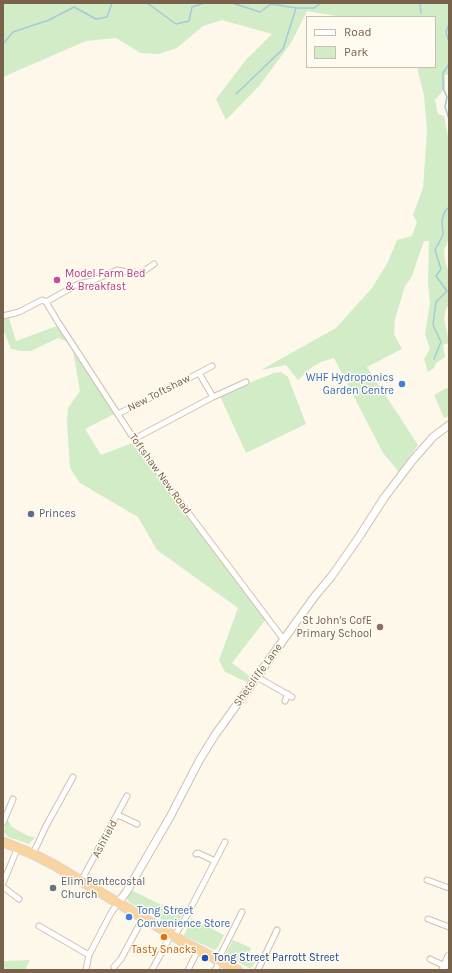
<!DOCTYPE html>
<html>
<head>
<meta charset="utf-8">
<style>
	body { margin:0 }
	#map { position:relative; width:452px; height:973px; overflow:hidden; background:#fdf8ea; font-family:Karla,sans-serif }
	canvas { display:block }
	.frame { position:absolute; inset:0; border:4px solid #79624b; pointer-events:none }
	.legend { position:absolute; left:306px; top:16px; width:130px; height:52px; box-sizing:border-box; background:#fffbf1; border:1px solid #c9beaf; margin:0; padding:5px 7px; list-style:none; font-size:12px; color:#79624b }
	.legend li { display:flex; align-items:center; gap:8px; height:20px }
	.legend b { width:20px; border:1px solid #c9beaf }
</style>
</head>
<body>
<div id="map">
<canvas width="452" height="973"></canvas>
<div class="frame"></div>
<ul class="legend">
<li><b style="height:5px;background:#fff"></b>Road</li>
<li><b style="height:11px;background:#d1ecc7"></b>Park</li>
</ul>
</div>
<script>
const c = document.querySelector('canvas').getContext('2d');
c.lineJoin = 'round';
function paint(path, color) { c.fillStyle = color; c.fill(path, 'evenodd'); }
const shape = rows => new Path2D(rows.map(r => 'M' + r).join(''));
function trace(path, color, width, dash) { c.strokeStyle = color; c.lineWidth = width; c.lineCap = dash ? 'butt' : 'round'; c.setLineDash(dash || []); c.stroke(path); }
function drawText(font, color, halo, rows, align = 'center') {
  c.font = font + ' Karla,sans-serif'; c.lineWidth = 3; c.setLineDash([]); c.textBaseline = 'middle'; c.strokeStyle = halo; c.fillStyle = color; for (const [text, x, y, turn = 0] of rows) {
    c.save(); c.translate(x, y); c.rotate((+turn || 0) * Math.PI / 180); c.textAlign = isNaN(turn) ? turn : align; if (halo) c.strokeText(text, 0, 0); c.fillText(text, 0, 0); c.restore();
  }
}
paint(shape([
	[3,3,449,3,449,75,445,75,445,88,435,100,438,114,444,116,449,141,449,239,444,250,445,261,449,273,449,305,446,308,444,318,449,343,443,345,445,357,436,363,434,368,428,372,424,359,430,349,425,334,430,303,428,283,429,241,424,241,411,278,405,286,395,319,394,334,402,349,367,367,418,445,399,472,383,453,334,358,321,362,312,367,298,380,286,365,261,370,336,328,372,288,388,262,397,240,412,236,417,222,413,215,423,188,427,131,424,95,417,67,435,67,435,17,342,17,307,11,291,43,259,86,226,120,216,99,245,61,272,34,222,20,203,26,177,48,159,54,141,53,116,38,86,41,3,77],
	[9,318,16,341,57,326,68,342,58,338,31,351,21,351,11,349,3,329,3,319],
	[73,351,114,414,85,429,101,455,132,443,266,619,232,663,252,678,247,682,225,672,219,660,238,608,157,550,138,517,80,483,70,468,67,422,68,408,80,391],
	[281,372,288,377,306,424,246,453,220,396,249,383,274,373],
	[449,387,449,416,444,418,434,395],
	[7,819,12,827,28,836,35,837,29,844,8,837,4,832],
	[131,890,182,915,176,927,173,928,163,922,157,915,130,903,127,899],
	[191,918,224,935,218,947,215,950,184,936],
	[233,940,251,948,247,958,255,962,252,967,249,968,225,955],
	[30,960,25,970,3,970,3,961]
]), '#d1ecc7');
trace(shape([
	[147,3,176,24,189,21,192,7,204,3],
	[223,3,232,3,260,12,271,4,296,8,314,8,321,3],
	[420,3,421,13],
	[449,24,446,32,449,42],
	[3,44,13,32,49,20,74,7,96,19,107,17,112,3],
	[449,64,443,73,443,88,447,97,445,107,449,119],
	[236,94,283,49,296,8],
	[434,359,441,342,433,325,436,302,447,291,436,276,441,269,435,250,443,235,442,220,445,211,449,207]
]), '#a3cada', 1.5);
const minor = shape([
	[46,302,58,322,134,439,169,487,284,640],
	[46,302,78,284,92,281,117,270,140,274,154,264],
	[3,316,19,312,42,300,46,302],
	[199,373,212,366],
	[118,414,199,373,213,397],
	[134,439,213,397,246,382],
	[257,677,292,697],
	[285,701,288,694],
	[118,815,137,824],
	[3,823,13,799],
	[33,854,46,826,73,777],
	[196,854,198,853,215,861],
	[427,880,449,888],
	[81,881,127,796],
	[3,883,18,847],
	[3,887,19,899],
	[428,919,449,927],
	[39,926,89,955],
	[174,937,186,917,225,842],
	[430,959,445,966],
	[114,967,121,959,143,918],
	[86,970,89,955,111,913,118,903],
	[152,970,171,935],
	[188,970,198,950],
	[215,970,217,967,218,960,242,912],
	[258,970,277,930]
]);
const tertiary = shape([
	[118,903,127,891,170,817,199,761,215,735,315,596,331,577,357,540,384,498,412,461,433,437,449,425],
	[443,970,449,956]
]);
const trunk = shape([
	[3,842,33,854,56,866,182,941,237,970]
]);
trace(minor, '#d0c1ae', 7);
trace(tertiary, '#d0c1ae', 9);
trace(trunk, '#dcd6d0', 11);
trace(minor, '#fff', 5);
trace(tertiary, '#fff', 7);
trace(trunk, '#fad4a0', 9);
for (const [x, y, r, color] of [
	[57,280,4,"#d1479c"],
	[402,384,4,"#3f7fe0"],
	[31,514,4,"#5c6f8a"],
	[380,627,4,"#8d6e63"],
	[53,888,4,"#6b7280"],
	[129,917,4,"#3f7fe0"],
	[164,937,4,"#e8710a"],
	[205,958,4,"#1a4fb4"]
]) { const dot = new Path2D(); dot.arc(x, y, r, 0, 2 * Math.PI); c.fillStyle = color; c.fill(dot); trace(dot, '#fffbf1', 1.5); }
drawText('11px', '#b23c85', '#fffbf1', [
	["Model Farm Bed",65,274],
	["& Breakfast",65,287]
], 'left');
drawText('11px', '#366cbe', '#fffbf1', [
	["WHF Hydroponics",394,378],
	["Garden Centre",394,391],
	["Tong Street",137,911,"left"],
	["Convenience Store",137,924,"left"]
], 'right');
drawText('11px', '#79624b', '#fffbf1', [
	["New Toftshaw",159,393,-27],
	["Toftshaw New Road",160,474,54],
	["Shetcliffe Lane",258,675,-54],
	["Ashfield",105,839,-62]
]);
drawText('11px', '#4e5e75', '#fffbf1', [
	["Princes",39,514]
], 'left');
drawText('11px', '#785e54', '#fffbf1', [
	["St John's CofE",372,621],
	["Primary School",372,634]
], 'right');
drawText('11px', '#5b616d', '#fffbf1', [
	["Elim Pentecostal",61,882],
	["Church",61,895]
], 'left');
drawText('11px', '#c56008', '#fffbf1', [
	["Tasty Snacks",164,950]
]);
drawText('11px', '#164399', '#fffbf1', [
	["Tong Street Parrott Street",213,958]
], 'left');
</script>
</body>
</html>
